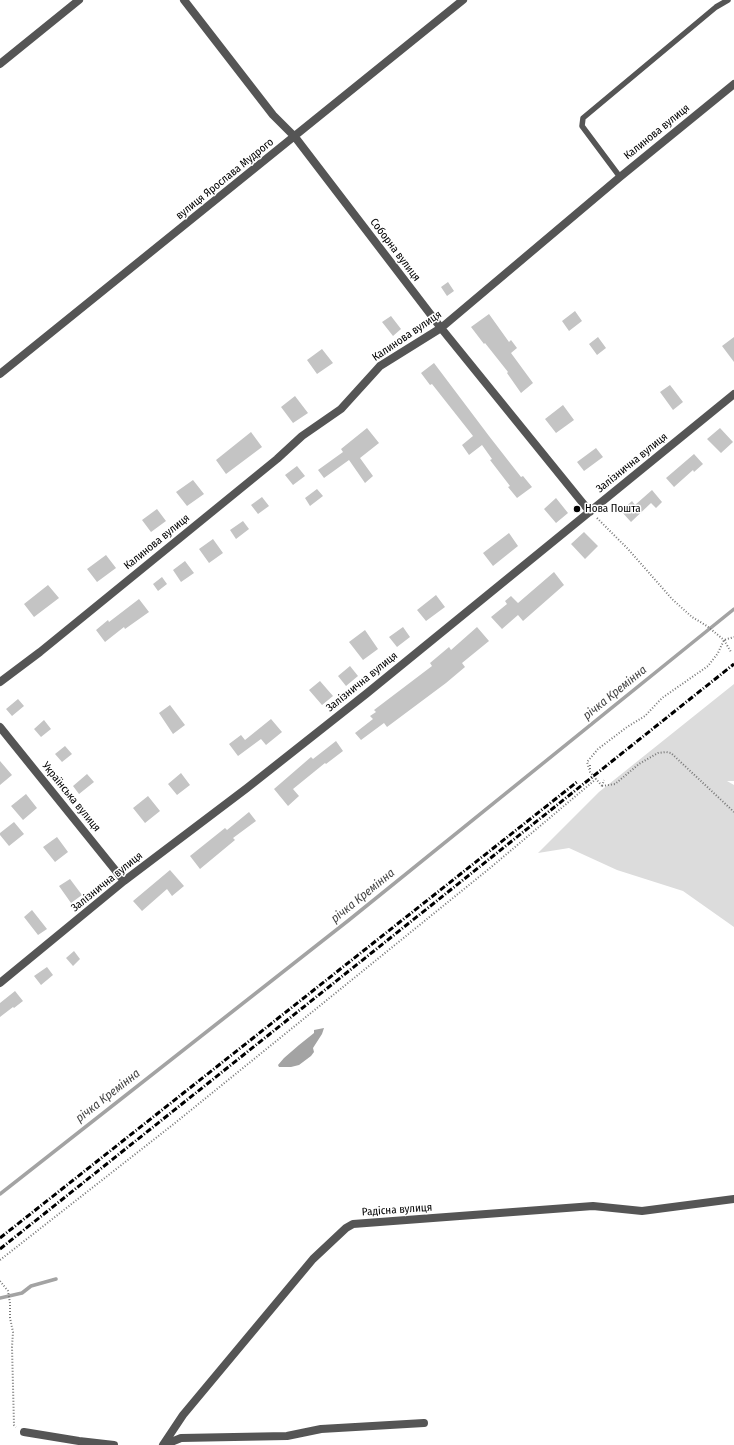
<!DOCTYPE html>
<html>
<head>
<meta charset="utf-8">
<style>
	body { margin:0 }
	canvas { display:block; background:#fff }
</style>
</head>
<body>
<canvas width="734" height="1445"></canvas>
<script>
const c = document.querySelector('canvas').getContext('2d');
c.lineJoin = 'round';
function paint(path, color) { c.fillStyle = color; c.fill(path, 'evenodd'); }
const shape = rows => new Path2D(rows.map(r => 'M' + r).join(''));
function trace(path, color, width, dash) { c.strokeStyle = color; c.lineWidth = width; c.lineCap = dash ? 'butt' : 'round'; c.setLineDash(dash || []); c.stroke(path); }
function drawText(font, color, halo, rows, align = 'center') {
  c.font = font + ' "Fira Sans Condensed",sans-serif'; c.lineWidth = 3; c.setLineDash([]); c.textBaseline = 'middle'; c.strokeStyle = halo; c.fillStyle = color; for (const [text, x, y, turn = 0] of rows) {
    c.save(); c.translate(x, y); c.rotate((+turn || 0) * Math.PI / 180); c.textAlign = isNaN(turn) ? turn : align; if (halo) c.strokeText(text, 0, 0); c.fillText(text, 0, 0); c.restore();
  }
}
paint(shape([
	[734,684,734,781,727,781,734,785,734,927,683,891,617,870,569,848,538,853,599,792]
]), '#dcdcdc');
paint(shape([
	[324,1028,322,1034,313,1048,314,1052,311,1056,299,1065,291,1067,279,1067,278,1065,284,1058,299,1045,314,1033,314,1030]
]), '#a3a3a3');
trace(shape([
	[0,1194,349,920,734,609],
	[0,1298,22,1293,31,1286,56,1279]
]), '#a3a3a3', 3.5);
paint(shape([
	[448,282,454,291,447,296,441,287],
	[575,311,582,321,569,331,562,321],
	[489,314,509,342,511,340,517,348,511,353,533,383,521,393,507,373,508,372,485,343,484,344,471,327],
	[391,316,401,329,393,336,382,322],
	[598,337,606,348,597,355,589,344],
	[734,337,734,362,722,346],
	[322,349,333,363,317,374,307,360],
	[434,363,489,436,521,477,523,476,532,487,517,498,508,487,510,486,490,460,492,459,482,445,469,455,462,445,473,436,432,384,430,385,421,373],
	[670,385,683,402,673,410,660,392],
	[295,396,308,413,293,423,281,407],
	[563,405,574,420,556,433,545,419],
	[367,428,379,443,360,458,373,476,365,483,349,460,324,478,318,470,343,452,341,449],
	[720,428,733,442,721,453,707,439],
	[251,432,262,447,226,474,216,460],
	[596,448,603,457,584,471,577,462],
	[694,454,703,464,694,472,693,470,674,487,666,478],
	[297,466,305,476,293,485,285,475],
	[193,480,204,494,187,506,176,492],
	[317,489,323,496,310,506,305,498],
	[652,490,662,502,656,508,651,503,631,522,621,511,632,501,635,505],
	[262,497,269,506,258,514,251,505],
	[556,498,568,513,556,523,544,509],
	[157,509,166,521,151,532,142,520],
	[243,521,249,529,236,539,230,530],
	[584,532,598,546,585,559,571,544],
	[509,533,518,546,493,566,483,553],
	[213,539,223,553,209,563,199,549],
	[106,555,116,568,97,582,87,569],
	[185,561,194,573,181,582,173,570],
	[554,572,564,585,523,621,518,615,502,629,491,617,507,604,505,601,511,596,518,603],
	[162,577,167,584,158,591,153,584],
	[48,585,59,598,34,617,24,604],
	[436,595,445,607,426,621,417,610],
	[139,599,149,612,125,629,124,627,105,642,96,630,108,620,109,622],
	[403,627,410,637,397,647,389,637],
	[477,627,489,641,462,663,465,667,446,683,387,727,384,723,361,740,355,733,373,719,370,716,376,712,374,710,432,666,430,663,449,647,451,650],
	[365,630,378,649,363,660,349,642],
	[350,666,358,676,346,686,338,676],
	[320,681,333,696,322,705,309,690],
	[18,699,24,706,12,716,6,709],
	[170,705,185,725,173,734,159,713],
	[271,719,282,732,266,745,261,739,238,756,229,744,241,735,245,740],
	[44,720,51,729,41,737,34,729],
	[336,741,343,751,326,764,325,763,293,789,299,796,288,806,274,789,311,757,313,759],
	[65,746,72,754,62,762,55,754],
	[0,761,12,775,0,785],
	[181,773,190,785,177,795,168,784],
	[87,774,94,782,79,794,73,786],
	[26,794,37,808,23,820,11,806],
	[148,796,160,811,145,823,133,808],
	[249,812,256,821,233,838,235,840,200,869,190,856,225,828,227,830],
	[14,822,24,834,9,846,0,835,0,833],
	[57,837,68,852,55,862,43,847],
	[170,870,184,886,172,896,167,889,142,911,133,901],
	[70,879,82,895,71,903,59,886],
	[32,910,47,929,38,935,24,917],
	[74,951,80,959,73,966,66,958],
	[47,967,53,975,41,985,34,976],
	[15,991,23,1001,14,1008,13,1007,0,1017,0,1003]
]), '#c4c4c4');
trace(shape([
	[597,518,628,549,672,599,692,617,707,626,724,640,731,652],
	[590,769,590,763],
	[602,786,590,772,587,762,598,749,627,727,645,716,662,698,708,666,718,653,724,640,734,637],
	[602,786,615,784,639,764,658,753,666,752,671,753,734,812],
	[602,786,604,780],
	[0,1260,175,1123,490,868,596,779],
	[0,1281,8,1291,10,1303,10,1318,13,1332,12,1347,14,1425,16,1427]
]), '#777', 2, [1, 2]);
trace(shape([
	[620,177,582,126,583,118,716,7,728,0]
]), '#555', 5.5);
trace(shape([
	[184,0,273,115,295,137,441,328,590,512],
	[0,64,79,0],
	[0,374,463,0],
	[0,682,40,652,277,459,302,436,341,409,380,366,441,328,620,177,734,84],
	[0,727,124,881],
	[0,983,124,881,247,788,366,694,734,394],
	[24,1432,79,1441,114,1445],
	[163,1445,183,1415,313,1259,346,1228,353,1224,593,1206,642,1211,734,1199],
	[164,1445,181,1438,287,1436,321,1429,424,1423]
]), '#555', 8);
trace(shape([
	[0,1238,577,782],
	[0,1249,734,664]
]), '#000', 3, [6, 2, 1, 2]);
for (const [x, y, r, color] of [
	[577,509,4,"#000"]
]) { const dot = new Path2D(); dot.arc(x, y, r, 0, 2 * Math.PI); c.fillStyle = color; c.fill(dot); trace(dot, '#fff', 1.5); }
drawText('11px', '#000', '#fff', [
	["Калинова вулиця",657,132,-39],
	["вулиця Ярослава Мудрого",225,179,-39],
	["Соборна вулиця",395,250,53],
	["Калинова вулиця",407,336,-34],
	["Залізнична вулиця",632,463,-39],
	["Калинова вулиця",157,542,-39],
	["Залізнична вулиця",362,682,-39],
	["Українська вулиця",71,797,51],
	["Залізнична вулиця",107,882,-39],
	["Радісна вулиця",397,1210,-4]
]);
drawText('11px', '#000', '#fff', [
	["Нова Пошта",585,509]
], 'left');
drawText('italic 12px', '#444', '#fff', [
	["річка Кремінна",615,693,-39],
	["річка Кремінна",363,896,-39],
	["річка Кремінна",108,1096,-38]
]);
</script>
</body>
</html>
